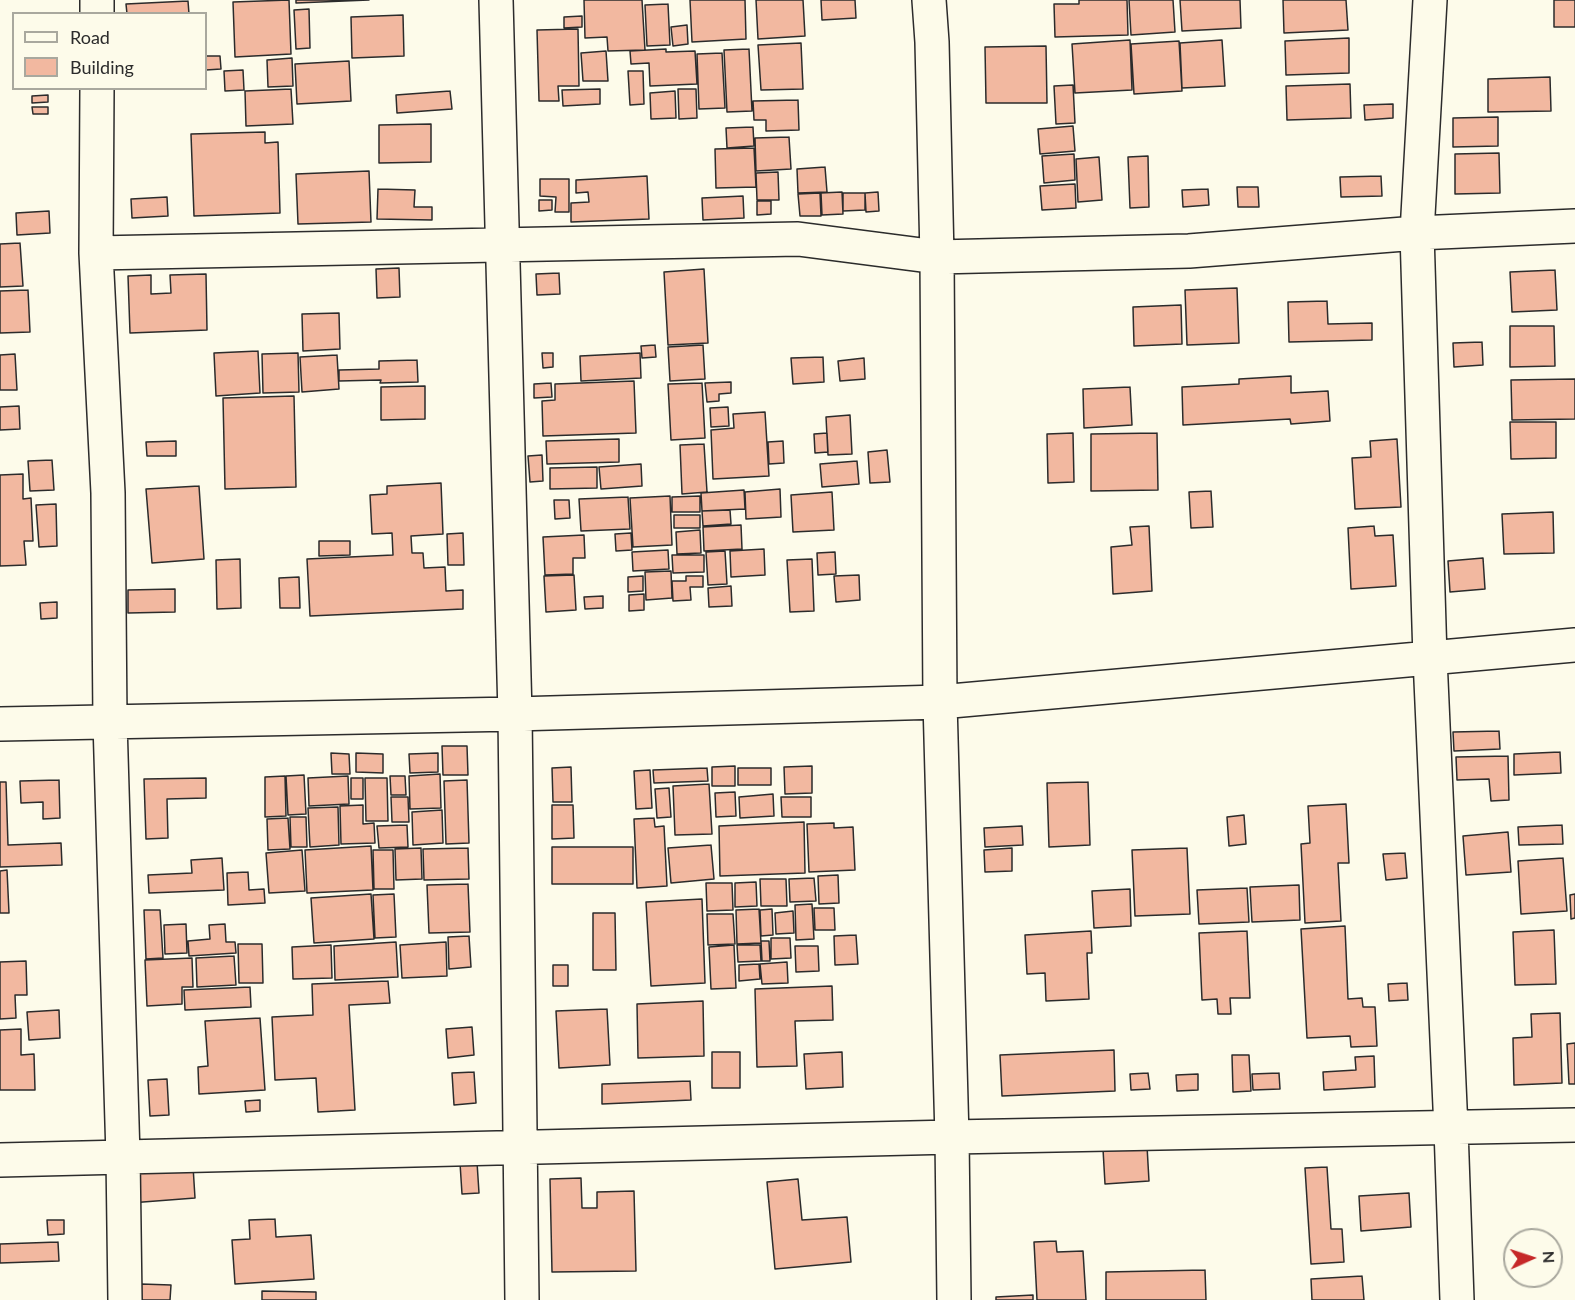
<!DOCTYPE html>
<html>
<head>
<meta charset="utf-8">
<style>
	body { margin:0 }
	#map { position:relative; width:1575px; height:1300px; overflow:hidden; background:#fdfbea; font-family:Lato,sans-serif }
	canvas { display:block }
	.legend { position:absolute; left:12px; top:12px; width:195px; height:78px; box-sizing:border-box; background:#fdfbea; border:2px solid #a9a89e; margin:0; padding:8px 10px; list-style:none; font-size:18px; color:#2b2b2b }
	.legend li { display:flex; align-items:center; gap:12px; height:30px }
	.legend b { width:30px; border:2px solid #a9a89e }
	.north { position:absolute; left:1503px; top:1228px; width:60px; height:60px; box-sizing:border-box; background:#fdfbea; border:2px solid #a9a89e; border-radius:50%; rotate:87deg; font-size:16px; font-weight:700; line-height:24px; text-align:center; color:#2b2b2b }
	.north::after { content:''; display:block; margin:auto; width:21px; height:27px; background:#c62828; clip-path:polygon(50% 0,100% 100%,50% 72%,0 100%) }
</style>
</head>
<body>
<div id="map">
<canvas width="1575" height="1300"></canvas>
<ul class="legend">
<li><b style="height:8px;background:#fdfbea"></b>Road</li>
<li><b style="height:16px;background:#f2b8a0"></b>Building</li>
</ul>
<div class="north">N</div>
</div>
<script>
const c = document.querySelector('canvas').getContext('2d');
c.lineJoin = 'round';
function paint(path, color) { c.fillStyle = color; c.fill(path, 'evenodd'); }
const shape = rows => new Path2D(rows.map(r => 'M' + r).join(''));
function trace(path, color, width, dash) { c.strokeStyle = color; c.lineWidth = width; c.lineCap = dash ? 'butt' : 'round'; c.setLineDash(dash || []); c.stroke(path); }
const building = shape([
	[289,0,291,54,235,57,233,2,289,0],
	[296,0,369,0,296,3,296,0],
	[584,0,642,0,645,50,608,51,607,37,585,38,584,0],
	[690,0,745,0,746,39,692,42,690,0],
	[756,0,803,0,805,36,758,39,756,0],
	[821,0,855,0,856,18,822,20,821,0],
	[1079,0,1127,0,1128,35,1055,37,1054,4,1079,4,1079,0],
	[1129,0,1173,0,1175,32,1131,35,1129,0],
	[1180,0,1240,0,1241,28,1182,31,1180,0],
	[1283,0,1346,0,1348,30,1284,33,1283,0],
	[1554,0,1575,0,1575,27,1554,27,1554,0],
	[188,1,189,14,127,14,126,4,188,1],
	[668,4,670,45,647,46,645,5,668,4],
	[309,9,310,48,296,49,294,10,309,9],
	[403,15,404,56,352,58,351,17,403,15],
	[582,16,582,27,564,28,564,17,582,16],
	[687,25,688,44,673,46,671,27,687,25],
	[578,29,579,86,558,86,559,101,539,101,537,30,578,29],
	[1349,38,1349,73,1286,75,1285,41,1349,38],
	[1130,40,1132,90,1075,93,1072,44,1130,40],
	[1222,40,1225,86,1182,88,1180,43,1222,40],
	[1179,41,1182,91,1134,94,1131,44,1179,41],
	[801,43,803,89,761,90,758,45,801,43],
	[1046,46,1047,103,986,103,985,47,1046,46],
	[666,49,666,52,695,51,697,84,650,86,649,63,631,64,630,51,666,49],
	[749,49,752,111,727,112,724,50,749,49],
	[606,51,608,81,583,81,581,53,606,51],
	[722,53,725,108,699,109,697,54,722,53],
	[206,56,220,56,221,69,206,70,206,56],
	[292,58,293,86,268,87,267,60,292,58],
	[349,61,351,101,297,104,295,64,349,61],
	[243,70,244,90,225,91,224,71,243,70],
	[628,71,643,71,644,104,630,105,628,71],
	[1550,77,1551,111,1488,112,1488,79,1550,77],
	[1350,84,1351,118,1287,120,1286,86,1350,84],
	[1073,85,1075,123,1056,124,1054,86,1073,85],
	[291,89,293,124,246,126,245,91,291,89],
	[600,89,600,104,563,106,562,90,600,89],
	[678,89,696,89,697,118,679,119,678,89],
	[450,91,452,109,397,113,396,95,450,91],
	[675,91,676,118,651,119,650,93,675,91],
	[48,95,48,102,32,103,32,96,48,95],
	[798,100,799,130,766,131,766,120,754,120,753,101,798,100],
	[1393,104,1393,118,1365,120,1364,105,1393,104],
	[32,107,48,107,48,114,33,114,32,107],
	[1498,117,1498,146,1453,147,1453,118,1498,117],
	[431,124,431,162,379,163,379,125,431,124],
	[1073,126,1075,151,1040,154,1038,129,1073,126],
	[753,127,754,146,727,148,726,128,753,127],
	[265,132,265,143,278,142,280,213,194,216,191,134,265,132],
	[789,137,791,169,756,171,755,138,789,137],
	[754,148,756,187,716,188,715,149,754,148],
	[1499,153,1500,193,1455,194,1455,154,1499,153],
	[1074,154,1075,180,1044,183,1042,156,1074,154],
	[1148,156,1149,207,1130,208,1128,157,1148,156],
	[1099,157,1102,200,1078,202,1076,159,1099,157],
	[825,167,827,192,798,193,797,169,825,167],
	[369,171,371,222,298,224,296,174,369,171],
	[778,172,779,200,757,200,756,173,778,172],
	[647,176,649,219,571,222,571,203,589,202,588,192,576,193,576,180,647,176],
	[1381,176,1382,196,1341,197,1340,177,1381,176],
	[540,179,569,179,569,212,555,212,556,197,540,196,540,179],
	[1075,184,1076,208,1042,210,1040,186,1075,184],
	[1237,187,1258,187,1259,207,1238,207,1237,187],
	[378,189,415,190,414,207,432,207,432,220,377,219,378,189],
	[1208,189,1209,205,1183,207,1182,190,1208,189],
	[842,192,843,214,822,215,821,193,842,192],
	[878,192,879,211,866,212,865,193,878,192],
	[820,193,821,216,800,216,798,194,820,193],
	[843,193,865,193,865,210,843,211,843,193],
	[743,196,744,218,703,220,702,198,743,196],
	[167,197,168,216,132,218,131,199,167,197],
	[539,200,552,200,552,210,539,211,539,200],
	[757,201,771,201,771,214,757,215,757,201],
	[49,211,50,233,17,235,16,213,49,211],
	[20,243,23,286,0,287,0,244,20,243],
	[399,268,400,297,377,298,376,269,399,268],
	[704,269,708,343,668,345,664,272,704,269],
	[1555,270,1557,310,1512,312,1510,272,1555,270],
	[559,273,560,294,537,295,536,274,559,273],
	[206,274,207,330,130,333,128,276,151,275,151,294,171,293,170,275,206,274],
	[1237,288,1239,343,1187,345,1185,290,1237,288],
	[28,290,30,332,0,333,0,291,28,290],
	[1327,301,1328,324,1372,323,1372,340,1289,342,1288,302,1327,301],
	[1181,305,1182,344,1134,346,1133,307,1181,305],
	[339,313,340,349,303,351,302,314,339,313],
	[1510,326,1554,326,1555,366,1510,367,1510,326],
	[1482,342,1483,365,1454,367,1453,343,1482,342],
	[655,345,656,357,642,358,641,346,655,345],
	[703,345,705,379,670,381,668,347,703,345],
	[258,351,260,393,216,396,214,353,258,351],
	[298,353,299,392,263,393,262,354,298,353],
	[542,353,553,353,553,367,543,368,542,353],
	[640,353,641,378,581,381,580,356,640,353],
	[15,354,17,390,0,390,0,355,15,354],
	[337,355,339,389,302,392,300,357,337,355],
	[823,357,824,382,793,384,791,358,823,357],
	[864,358,865,379,840,381,838,361,864,358],
	[417,360,418,382,380,383,381,380,339,381,339,370,379,369,379,361,417,360],
	[1291,376,1291,393,1328,391,1330,421,1291,424,1290,419,1183,425,1182,387,1239,384,1239,379,1291,376],
	[1575,379,1575,419,1512,420,1511,380,1575,379],
	[634,381,636,433,543,436,542,401,555,400,555,384,634,381],
	[731,382,731,393,719,394,719,401,707,402,705,383,731,382],
	[551,383,552,397,534,398,534,384,551,383],
	[702,383,705,438,671,440,668,384,702,383],
	[425,386,425,419,381,420,381,387,425,386],
	[1130,387,1132,425,1084,428,1083,389,1130,387],
	[294,396,296,487,225,489,223,398,294,396],
	[19,406,20,429,0,430,0,407,19,406],
	[728,407,729,426,711,427,710,408,728,407],
	[765,412,769,476,713,479,711,430,734,428,733,414,765,412],
	[850,415,852,454,828,455,826,417,850,415],
	[1510,422,1556,422,1556,458,1511,459,1510,422],
	[827,433,828,452,815,453,814,434,827,433],
	[1073,433,1074,482,1048,483,1047,434,1073,433],
	[1157,433,1158,490,1091,491,1091,434,1157,433],
	[619,439,619,462,547,464,546,441,619,439],
	[1397,439,1401,507,1355,509,1352,458,1371,457,1370,441,1397,439],
	[176,441,176,456,147,456,146,442,176,441],
	[783,441,784,463,769,464,768,442,783,441],
	[704,444,707,492,682,494,680,445,704,444],
	[887,450,890,482,870,483,868,452,887,450],
	[542,455,543,481,530,482,528,456,542,455],
	[52,460,54,490,30,491,28,461,52,460],
	[857,461,859,484,822,487,820,464,857,461],
	[641,464,642,486,601,489,599,467,641,464],
	[597,467,597,488,550,489,550,468,597,467],
	[23,474,23,499,31,498,33,541,24,541,26,565,0,566,0,475,23,474],
	[441,483,443,534,411,536,412,553,423,553,424,568,445,567,446,591,463,590,463,609,310,616,307,559,393,555,392,533,372,534,370,495,387,494,387,486,441,483],
	[199,486,204,559,152,563,146,489,199,486],
	[780,489,781,517,746,519,745,492,780,489],
	[744,490,745,509,702,511,701,493,744,490],
	[1211,491,1213,527,1191,528,1189,492,1211,491],
	[832,492,834,530,793,532,791,495,832,492],
	[670,496,672,545,633,547,630,498,670,496],
	[700,496,700,512,672,512,672,497,700,496],
	[628,497,630,529,581,531,579,499,628,497],
	[554,500,569,500,570,518,555,519,554,500],
	[56,504,57,546,39,547,36,505,56,504],
	[730,510,731,524,703,526,702,511,730,510],
	[1553,512,1554,553,1504,554,1502,514,1553,512],
	[674,515,700,515,700,528,674,528,674,515],
	[741,525,742,549,704,551,703,527,741,525],
	[1149,526,1152,591,1113,594,1111,547,1132,545,1130,527,1149,526],
	[1374,526,1375,536,1393,535,1396,586,1351,589,1348,528,1374,526],
	[700,530,701,553,677,554,676,532,700,530],
	[463,533,464,565,448,565,447,534,463,533],
	[631,533,632,550,616,551,615,534,631,533],
	[584,535,585,558,573,558,573,574,545,575,543,537,584,535],
	[319,541,350,541,350,555,319,556,319,541],
	[764,549,765,575,731,577,730,551,764,549],
	[668,550,669,569,633,571,632,552,668,550],
	[725,551,727,584,708,585,706,552,725,551],
	[835,552,836,574,818,575,817,553,835,552],
	[672,555,704,555,704,572,673,573,672,555],
	[1483,558,1485,589,1450,592,1448,561,1483,558],
	[240,559,241,608,217,609,216,560,240,559],
	[812,559,814,611,790,612,787,560,812,559],
	[671,571,672,598,646,600,645,572,671,571],
	[574,575,576,610,546,612,544,576,574,575],
	[859,575,860,600,836,602,834,576,859,575],
	[643,576,643,591,628,592,628,577,643,576],
	[686,576,703,576,703,587,690,587,691,600,673,601,672,581,686,581,686,576],
	[299,577,300,608,280,608,279,578,299,577],
	[731,586,732,606,709,607,708,588,731,586],
	[175,589,175,612,128,613,128,590,175,589],
	[644,594,644,610,629,611,629,595,644,594],
	[603,596,603,608,585,609,584,597,603,596],
	[57,602,57,618,41,619,40,603,57,602],
	[1499,731,1500,749,1454,751,1453,732,1499,731],
	[442,746,467,746,468,775,443,775,442,746],
	[1560,752,1561,773,1514,775,1514,754,1560,752],
	[331,753,349,754,350,774,332,774,331,753],
	[356,753,383,754,383,773,356,772,356,753],
	[438,753,438,772,410,773,409,754,438,753],
	[1508,756,1509,800,1491,801,1489,779,1457,780,1456,757,1508,756],
	[735,766,735,786,712,786,712,767,735,766],
	[812,766,812,793,785,794,784,767,812,766],
	[571,767,572,802,553,802,552,768,571,767],
	[707,768,708,781,654,783,653,770,707,768],
	[738,768,771,768,771,785,738,785,738,768],
	[650,770,652,808,636,809,634,771,650,770],
	[440,774,441,808,410,809,409,776,440,774],
	[304,775,306,814,288,815,286,776,304,775],
	[285,776,286,816,265,817,265,777,285,776],
	[348,776,349,804,309,806,308,778,348,776],
	[390,776,405,776,406,795,391,795,390,776],
	[206,778,206,798,167,799,168,838,146,839,144,779,206,778],
	[351,778,363,778,363,799,351,799,351,778],
	[365,778,387,778,388,821,366,821,365,778],
	[59,780,60,818,43,819,43,802,21,803,20,781,59,780],
	[467,780,469,843,446,844,444,781,467,780],
	[0,782,6,782,8,845,61,843,62,865,0,867,0,782],
	[1088,782,1090,845,1049,847,1047,783,1088,782],
	[709,784,712,834,675,835,673,786,709,784],
	[669,788,671,817,657,818,655,789,669,788],
	[735,792,736,816,716,817,715,793,735,792],
	[773,794,774,816,740,818,739,797,773,794],
	[391,797,408,797,409,822,392,822,391,797],
	[781,797,811,797,811,817,782,817,781,797],
	[1346,804,1349,863,1338,863,1341,921,1305,923,1301,844,1310,843,1308,806,1346,804],
	[363,805,363,824,374,823,375,843,341,844,340,806,363,805],
	[552,805,573,805,574,838,552,839,552,805],
	[338,807,339,845,310,847,308,808,338,807],
	[442,810,443,843,413,845,412,812,442,810],
	[1244,815,1246,844,1229,846,1227,817,1244,815],
	[290,817,306,817,307,847,291,847,290,817],
	[288,818,290,849,268,850,267,819,288,818],
	[654,818,655,827,664,826,667,886,637,888,634,819,654,818],
	[804,822,805,873,720,876,719,826,804,822],
	[834,823,834,828,853,827,855,870,809,872,807,824,834,823],
	[407,825,408,847,379,848,377,826,407,825],
	[1562,825,1563,844,1519,845,1518,827,1562,825],
	[1022,826,1023,845,985,847,984,828,1022,826],
	[1508,832,1511,872,1466,875,1463,836,1508,832],
	[711,845,714,879,671,883,668,848,711,845],
	[371,846,373,890,307,893,305,850,371,846],
	[552,847,633,847,633,884,552,884,552,847],
	[421,848,422,879,396,880,395,849,421,848],
	[468,848,469,879,424,880,423,849,468,848],
	[1012,848,1012,871,985,872,984,850,1012,848],
	[1187,848,1190,914,1135,916,1132,850,1187,848],
	[302,850,305,891,269,893,266,853,302,850],
	[373,850,393,850,394,889,374,889,373,850],
	[1405,853,1407,878,1386,880,1383,854,1405,853],
	[222,858,224,890,149,893,148,875,192,873,191,860,222,858],
	[1563,858,1567,911,1521,914,1518,861,1563,858],
	[7,870,9,913,0,913,0,871,7,870],
	[248,872,249,890,264,889,265,903,228,905,227,873,248,872],
	[838,875,839,903,819,904,818,876,838,875],
	[814,878,816,901,790,902,789,879,814,878],
	[760,879,786,879,787,906,761,906,760,879],
	[756,882,757,906,735,907,735,883,756,882],
	[706,883,732,883,733,910,707,911,706,883],
	[468,884,470,932,429,933,427,885,468,884],
	[1299,885,1300,920,1252,922,1250,887,1299,885],
	[1247,888,1249,922,1199,924,1197,890,1247,888],
	[1130,889,1131,926,1094,928,1092,891,1130,889],
	[371,894,374,939,314,943,311,898,371,894],
	[394,894,396,937,375,938,373,895,394,894],
	[1575,894,1575,918,1571,919,1570,895,1575,894],
	[702,899,705,983,651,986,646,902,702,899],
	[812,904,814,939,796,940,795,905,812,904],
	[814,908,834,908,835,930,815,930,814,908],
	[759,909,761,943,737,944,736,910,759,909],
	[772,909,773,935,761,936,760,910,772,909],
	[144,910,160,910,163,958,146,959,144,910],
	[793,911,794,933,776,934,775,913,793,911],
	[593,913,615,913,616,970,593,970,593,913],
	[707,914,733,914,735,944,708,945,707,914],
	[186,924,187,953,165,954,164,925,186,924],
	[225,924,226,942,235,942,236,953,189,956,188,941,210,939,209,925,225,924],
	[1345,926,1348,999,1362,998,1363,1007,1375,1007,1377,1046,1351,1047,1350,1036,1307,1038,1301,929,1345,926],
	[1554,930,1556,984,1515,985,1513,932,1554,930],
	[1091,931,1092,953,1087,953,1089,999,1046,1001,1045,973,1027,974,1025,935,1091,931],
	[1247,931,1250,998,1230,998,1231,1014,1218,1014,1217,999,1202,1000,1199,933,1247,931],
	[856,935,858,964,835,965,834,936,856,935],
	[469,936,471,967,449,969,448,937,469,936],
	[771,938,790,938,791,958,771,959,771,938],
	[761,941,769,941,770,961,762,961,761,941],
	[396,942,398,977,335,980,334,946,396,942],
	[446,942,447,976,402,978,400,945,446,942],
	[238,944,262,944,263,983,239,983,238,944],
	[331,945,332,978,293,979,292,947,331,945],
	[734,945,736,988,711,989,709,947,734,945],
	[737,945,760,945,761,961,738,962,737,945],
	[795,946,818,946,819,971,796,972,795,946],
	[234,956,236,985,197,987,196,958,234,956],
	[192,958,193,987,182,987,182,1004,147,1006,145,960,192,958],
	[26,961,27,995,15,995,16,1018,0,1019,0,962,26,961],
	[787,962,788,983,762,984,760,964,787,962],
	[759,964,760,979,739,981,739,965,759,964],
	[553,965,568,965,568,986,553,986,553,965],
	[388,981,390,1003,349,1005,355,1110,318,1112,316,1078,275,1080,272,1017,313,1015,312,984,388,981],
	[1407,983,1408,1000,1389,1001,1388,984,1407,983],
	[832,986,833,1020,795,1021,797,1066,757,1067,755,989,832,986],
	[250,987,251,1007,185,1010,184,990,250,987],
	[703,1001,704,1056,638,1058,637,1004,703,1001],
	[607,1009,610,1065,559,1068,556,1011,607,1009],
	[59,1010,60,1038,29,1040,27,1012,59,1010],
	[1560,1013,1562,1083,1514,1085,1513,1038,1532,1037,1531,1014,1560,1013],
	[260,1018,265,1090,199,1094,198,1067,208,1066,205,1021,260,1018],
	[472,1027,474,1055,448,1058,446,1029,472,1027],
	[21,1029,21,1055,34,1054,35,1090,0,1090,0,1030,21,1029],
	[1575,1043,1575,1084,1569,1084,1567,1044,1575,1043],
	[1114,1050,1115,1091,1002,1096,1000,1055,1114,1050],
	[712,1052,740,1052,740,1088,712,1088,712,1052],
	[842,1052,843,1087,806,1089,804,1054,842,1052],
	[1232,1055,1249,1055,1251,1091,1233,1092,1232,1055],
	[1374,1056,1375,1087,1324,1090,1323,1072,1356,1070,1355,1057,1374,1056],
	[474,1072,476,1103,454,1105,452,1073,474,1072],
	[1148,1073,1150,1089,1131,1090,1130,1074,1148,1073],
	[1279,1073,1280,1089,1253,1090,1252,1074,1279,1073],
	[1198,1074,1198,1090,1177,1091,1176,1075,1198,1074],
	[167,1079,169,1115,150,1116,148,1080,167,1079],
	[690,1081,691,1100,602,1104,602,1084,690,1081],
	[260,1100,260,1111,246,1112,245,1101,260,1100],
	[1147,1146,1149,1181,1105,1184,1103,1149,1147,1146],
	[477,1162,479,1193,462,1194,460,1163,477,1162],
	[128,1163,193,1166,195,1198,130,1203,128,1163],
	[1327,1167,1331,1229,1342,1229,1344,1262,1311,1264,1305,1168,1327,1167],
	[581,1178,582,1208,597,1208,597,1192,634,1191,636,1271,552,1272,550,1179,581,1178],
	[798,1179,802,1220,847,1217,851,1262,775,1269,767,1182,798,1179],
	[1409,1193,1411,1227,1361,1231,1359,1196,1409,1193],
	[275,1219,276,1237,311,1235,314,1279,235,1284,232,1240,250,1239,249,1220,275,1219],
	[47,1220,64,1220,64,1234,48,1235,47,1220],
	[1056,1241,1057,1252,1083,1251,1086,1300,1037,1300,1034,1242,1056,1241],
	[58,1242,59,1261,0,1263,0,1244,58,1242],
	[1205,1270,1206,1300,1106,1300,1106,1272,1205,1270],
	[1362,1276,1364,1300,1312,1300,1311,1279,1362,1276],
	[141,1284,171,1285,170,1300,141,1300,141,1284],
	[262,1291,316,1292,316,1300,262,1300,262,1291],
	[1033,1295,1033,1300,996,1300,996,1297,1033,1295]
]);
paint(building, '#f2b8a0');
trace(building, '#2b2b2b', 1.5);
const minor = shape([
	[496,0,515,714,522,1300],
	[929,0,932,42,937,257,940,702,952,1137,954,1300],
	[1430,0,1417,233,1430,658,1451,1129,1457,1300],
	[97,14,97,0],
	[97,88,96,253,108,493,110,722,123,1156,125,1300],
	[96,253,798,239,937,257,1189,251,1417,233,1575,226],
	[0,724,515,714,940,702,1575,645],
	[0,1160,952,1137,1575,1125]
]);
trace(minor, '#2b2b2b', 36);
trace(minor, '#fdfbea', 33);
</script>
</body>
</html>
